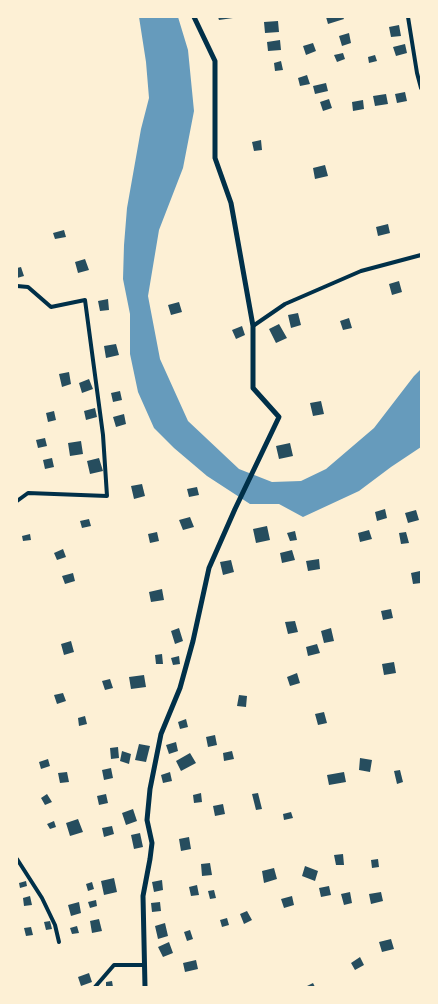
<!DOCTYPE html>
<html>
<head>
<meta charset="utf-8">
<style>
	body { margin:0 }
	#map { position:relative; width:438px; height:1004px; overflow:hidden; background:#fdf0d5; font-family:"Space Grotesk",sans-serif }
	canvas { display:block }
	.frame { position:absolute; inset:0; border:18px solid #fdf0d5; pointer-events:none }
</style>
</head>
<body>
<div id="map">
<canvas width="438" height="1004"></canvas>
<div class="frame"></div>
</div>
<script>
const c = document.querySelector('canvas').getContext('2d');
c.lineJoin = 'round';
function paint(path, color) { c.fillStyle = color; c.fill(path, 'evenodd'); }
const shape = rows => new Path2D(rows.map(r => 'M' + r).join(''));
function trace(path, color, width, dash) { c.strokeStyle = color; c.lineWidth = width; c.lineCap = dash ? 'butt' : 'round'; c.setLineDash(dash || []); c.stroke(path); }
paint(shape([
	[139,17,178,17,188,50,194,111,183,168,159,230,148,296,160,359,188,421,239,469,272,482,301,481,326,469,374,428,414,376,421,369,421,447,391,467,359,491,303,517,279,504,250,504,207,476,174,448,154,428,138,392,130,354,130,314,123,279,124,245,127,208,141,129,149,98,146,62]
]), '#669bbc');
paint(shape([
	[218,17,233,17,233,18,219,20],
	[326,17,343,17,344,19,328,24],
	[278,21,279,32,265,33,264,22],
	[399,25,401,36,391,37,389,27],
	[349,33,351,43,342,46,339,36],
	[280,40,281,50,268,51,267,42],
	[313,43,316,51,306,55,303,46],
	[405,44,407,53,396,56,393,47],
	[343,53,345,59,337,62,334,55],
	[375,55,377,61,369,63,368,57],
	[281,61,283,70,275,71,274,63],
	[307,75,310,84,300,86,298,78],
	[326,83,328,91,315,94,313,86],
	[405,92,407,101,397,103,395,94],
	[386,94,388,104,375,106,373,96],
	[329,99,332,108,323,111,320,102],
	[363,100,364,109,353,111,352,102],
	[261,140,262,150,254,151,252,142],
	[325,165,328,176,315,179,313,168],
	[388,224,390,233,378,236,376,227],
	[64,230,66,237,55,239,53,233],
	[85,259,89,270,78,273,75,262],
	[21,267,24,276,17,278,17,268],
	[399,281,402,292,392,295,389,284],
	[108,299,109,310,100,311,98,301],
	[179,302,182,312,171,315,168,305],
	[298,313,301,325,291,328,288,315],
	[349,318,352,328,343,330,340,321],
	[279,324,287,338,276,343,269,329],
	[242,326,245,335,236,339,232,330],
	[116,344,119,355,106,358,104,346],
	[69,372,71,384,62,387,59,374],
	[89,379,93,389,82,393,79,383],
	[120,391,122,400,113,402,111,393],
	[321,401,324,414,313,416,310,403],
	[95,408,97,417,86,420,84,411],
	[54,411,56,420,48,422,46,413],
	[124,414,126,424,116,427,113,417],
	[45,438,47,446,38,448,36,440],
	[81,441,83,454,70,456,68,443],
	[290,443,293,456,279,459,276,446],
	[52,458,54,467,45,469,43,460],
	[99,458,103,471,90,474,87,461],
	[142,484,145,496,134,499,131,486],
	[197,487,199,495,189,497,187,489],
	[385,509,387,518,377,521,375,512],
	[416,510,419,520,408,523,405,513],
	[190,517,194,527,183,530,179,520],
	[89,519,91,526,82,528,80,521],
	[267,526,270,540,256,543,253,529],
	[369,530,372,539,360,542,358,533],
	[295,531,297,540,290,541,287,533],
	[157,532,159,541,150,543,148,534],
	[406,532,409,543,401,544,399,533],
	[30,534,31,540,23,541,22,536],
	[63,549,66,557,57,560,54,553],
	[292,550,295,560,282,563,280,553],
	[319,559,320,569,308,571,306,561],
	[231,560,234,572,223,575,220,562],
	[420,571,421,583,413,584,411,573],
	[73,573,75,581,65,584,62,576],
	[162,589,164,600,151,602,149,592],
	[391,609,393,618,383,620,381,611],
	[295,621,298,632,288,634,285,622],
	[179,628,183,641,175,644,171,631],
	[331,628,334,641,324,643,321,631],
	[71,641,74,652,64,655,61,644],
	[317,644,320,653,308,656,306,647],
	[162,654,163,664,156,664,155,655],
	[179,656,180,664,173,665,171,658],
	[394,662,396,673,384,675,382,664],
	[297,673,300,683,290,686,287,677],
	[144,675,146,687,131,689,129,677],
	[110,679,113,688,105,690,102,681],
	[63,693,66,701,57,704,54,695],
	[239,695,247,696,246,707,237,706],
	[324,712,327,723,318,725,315,714],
	[85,716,87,724,79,726,78,718],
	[186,719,188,727,180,729,178,722],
	[215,735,217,745,208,747,206,737],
	[176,742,178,751,169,754,166,745],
	[139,744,150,746,146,762,135,760],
	[118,747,119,758,111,759,110,748],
	[122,751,131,754,129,764,120,761],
	[232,751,234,759,224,761,223,753],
	[190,753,196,763,181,771,176,761],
	[360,758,372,760,370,772,359,770],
	[48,759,50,766,41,769,39,762],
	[111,768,113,778,104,780,102,770],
	[400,770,403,782,397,784,394,771],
	[67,772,69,782,60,783,58,773],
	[170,772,172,781,163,783,161,775],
	[344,772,346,782,329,785,327,775],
	[201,793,202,802,194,803,193,795],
	[258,793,262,809,256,810,252,794],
	[47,794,52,802,45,805,41,798],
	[106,794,108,803,99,805,97,796],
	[223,804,225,814,215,816,213,806],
	[133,809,137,821,126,825,122,813],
	[291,812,293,818,284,820,283,814],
	[78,819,83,832,70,836,66,823],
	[54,821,56,827,50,829,47,824],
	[112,826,114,834,104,837,102,828],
	[140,833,143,847,134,849,131,835],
	[189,837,191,849,181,851,179,839],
	[343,854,344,865,336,865,334,855],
	[378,859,379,867,372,868,371,860],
	[210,863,212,875,202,876,201,864],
	[305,866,318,871,315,881,302,876],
	[274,868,277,879,264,883,262,871],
	[114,878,117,892,104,895,101,881],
	[162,880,163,890,154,892,152,882],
	[26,881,27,886,20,888,19,883],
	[92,882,94,889,88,891,86,884],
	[197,885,199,895,191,896,189,887],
	[329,886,331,895,321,897,319,888],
	[214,890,216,898,210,899,208,891],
	[350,892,352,903,344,905,341,894],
	[381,892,383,901,371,904,369,894],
	[30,896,32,905,24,906,23,898],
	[292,896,294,905,284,908,281,899],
	[96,900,97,906,90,908,88,902],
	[79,902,81,913,71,916,68,905],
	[160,902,161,911,152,912,151,903],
	[247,911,252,920,244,924,240,914],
	[227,918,229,925,222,927,220,920],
	[99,919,102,931,92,933,90,921],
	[50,921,52,929,46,930,44,922],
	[165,923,168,936,158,939,155,926],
	[77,926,79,933,72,934,70,928],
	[31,927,33,935,26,936,24,928],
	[190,930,193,939,187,941,184,932],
	[391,939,394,949,382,952,379,942],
	[169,942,173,953,163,957,158,947],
	[360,957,364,965,355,970,351,963],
	[196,960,198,969,185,972,183,963],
	[89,973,92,982,81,986,78,977],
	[112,981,113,987,106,987,106,982],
	[313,983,315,987,305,987]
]), '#264d5e');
trace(shape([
	[408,17,417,73,421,88],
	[17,286,28,287,51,307,85,300,103,435,107,496,28,493,17,501],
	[253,326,285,304,361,271,421,255],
	[17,859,42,898,55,925,59,942],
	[95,987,114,965,144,965]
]), '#003049', 4);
trace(shape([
	[145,987,143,896,150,859,152,843,147,820,150,789,161,734,180,688,193,641,209,568,235,509,279,417,253,388,253,326,231,203,215,158,215,61,194,17]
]), '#003049', 5);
</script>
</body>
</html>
